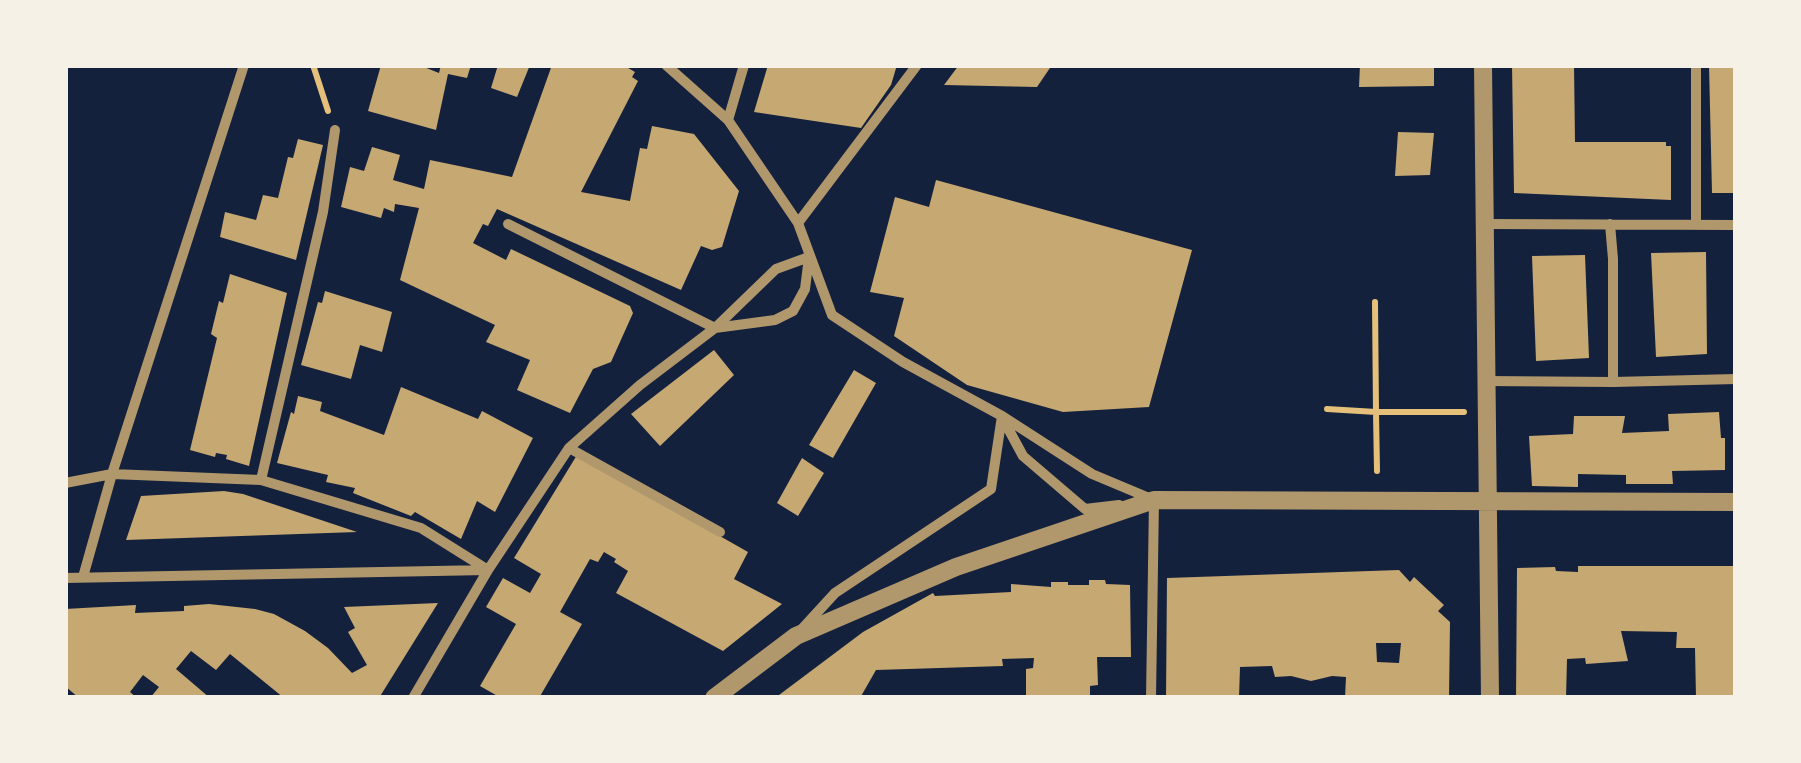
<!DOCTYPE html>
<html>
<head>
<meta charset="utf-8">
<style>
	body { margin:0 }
	#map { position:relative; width:1801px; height:763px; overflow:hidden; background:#14213d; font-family:"Open Sans",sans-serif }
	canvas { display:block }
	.frame { position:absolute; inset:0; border:68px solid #f6f1e7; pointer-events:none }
</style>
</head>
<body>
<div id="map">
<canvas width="1801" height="763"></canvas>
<div class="frame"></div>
</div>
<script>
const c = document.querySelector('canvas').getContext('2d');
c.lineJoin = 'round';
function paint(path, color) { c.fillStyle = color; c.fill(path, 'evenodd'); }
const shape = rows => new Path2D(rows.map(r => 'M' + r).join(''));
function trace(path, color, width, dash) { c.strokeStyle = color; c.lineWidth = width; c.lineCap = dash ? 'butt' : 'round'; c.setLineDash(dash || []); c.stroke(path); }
paint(shape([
	[381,65,419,65,439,73,441,65,471,65,467,78,448,74,436,130,368,111],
	[498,65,530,65,517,97,491,88],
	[552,65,623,65,635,72,632,77,638,81,581,192,630,201,640,148,647,149,652,126,694,134,739,191,722,247,712,250,701,246,681,290,497,209,488,226,483,224,473,243,506,260,511,249,630,306,633,313,611,362,593,369,570,413,517,390,530,360,486,342,495,325,400,280,419,208,395,204,394,212,384,208,381,218,341,207,350,167,364,171,372,147,400,155,393,180,424,189,430,160,512,177],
	[768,65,897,65,891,85,861,128,754,112],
	[959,65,1052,65,1037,87,944,85],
	[1360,65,1434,65,1434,86,1359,87],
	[1512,65,1574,65,1575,142,1666,142,1666,146,1671,146,1671,200,1514,193],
	[1709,65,1736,65,1736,193,1712,193],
	[1398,132,1434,133,1430,175,1395,176],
	[298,139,323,145,296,260,220,237,225,212,256,220,263,195,278,198,288,157,293,158],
	[936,180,1192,250,1149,407,1063,412,967,385,894,336,904,298,870,292,895,197,929,207],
	[1706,252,1707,354,1656,357,1651,253],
	[1585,255,1589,358,1536,361,1532,256],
	[230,274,287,293,249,466,226,459,227,455,216,453,215,457,190,450,217,338,211,334,219,301,223,303],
	[325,291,392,312,382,352,360,345,351,379,301,365,318,302,322,303],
	[714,350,734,375,660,446,631,414],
	[854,370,876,383,833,458,809,445],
	[401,387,478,419,482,411,533,438,495,512,477,501,461,539,415,512,411,516,353,493,355,488,326,482,328,475,277,463,291,412,294,414,298,396,322,402,320,411,384,435],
	[1719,412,1721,438,1725,438,1725,470,1672,471,1673,484,1626,484,1626,475,1578,474,1578,487,1532,486,1529,436,1573,434,1574,416,1625,416,1622,433,1669,431,1668,414],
	[577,455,748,552,734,579,782,604,723,651,616,593,628,571,614,562,616,559,604,552,598,562,590,559,560,612,582,624,539,698,501,698,480,686,516,624,486,607,503,578,530,593,541,574,514,558],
	[802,458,824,473,798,516,777,503],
	[224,491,243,494,357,532,126,540,141,496],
	[1578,566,1735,566,1736,698,1696,698,1695,648,1676,648,1677,632,1621,631,1628,661,1586,664,1585,658,1567,659,1566,698,1516,698,1517,568,1555,567,1556,571,1578,572],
	[1399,570,1410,582,1414,577,1444,605,1438,611,1450,622,1449,698,1345,698,1346,677,1332,676,1311,681,1291,676,1275,677,1272,666,1240,667,1239,698,1166,698,1167,578],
	[1376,643,1401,643,1399,663,1377,662],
	[1089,580,1105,580,1106,584,1130,585,1131,657,1097,657,1098,685,1090,686,1090,698,1026,698,1026,669,1033,668,1034,658,1002,659,1003,666,876,670,860,698,785,698,779,695,863,632,933,593,935,596,1011,592,1011,584,1051,587,1051,582,1068,582,1068,585,1089,585],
	[438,603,379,698,284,698,230,654,216,670,191,651,176,669,210,698,150,698,159,687,143,675,130,692,137,698,79,698,65,686,65,609,136,605,135,613,184,611,184,606,209,604,255,609,274,614,305,631,328,648,352,673,367,665,348,632,355,628,344,607]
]), '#c6a872');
trace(shape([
	[313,65,328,111],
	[1375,302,1376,412,1464,412],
	[1327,409,1376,412,1377,471]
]), '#e5c07b', 6);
trace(shape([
	[666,65,728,120,798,223,832,315,903,362,1002,416,1092,474,1154,500],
	[728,120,744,65],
	[798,223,917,65],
	[508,224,715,328],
	[1485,224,1736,225],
	[1610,224,1613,259,1613,382,1736,379],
	[1696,224,1696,65],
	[1486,381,1613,382],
	[1003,419,1023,456,1085,509,1119,505],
	[569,448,720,532],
	[261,480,323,212,335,130],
	[65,483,112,474,261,480,421,528,488,570],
	[83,577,112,474,244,65],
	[65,578,487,570],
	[802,629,835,593,991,489,1002,416],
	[413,698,488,570,569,448,640,385,715,328,776,269,809,257,805,289,793,311,775,320,715,328],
	[1151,698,1154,500]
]), '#b1986c', 10);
trace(shape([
	[1483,65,1490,698],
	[714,698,796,636,956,567,1154,500,1736,502]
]), '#b1986c', 18);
</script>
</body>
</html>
